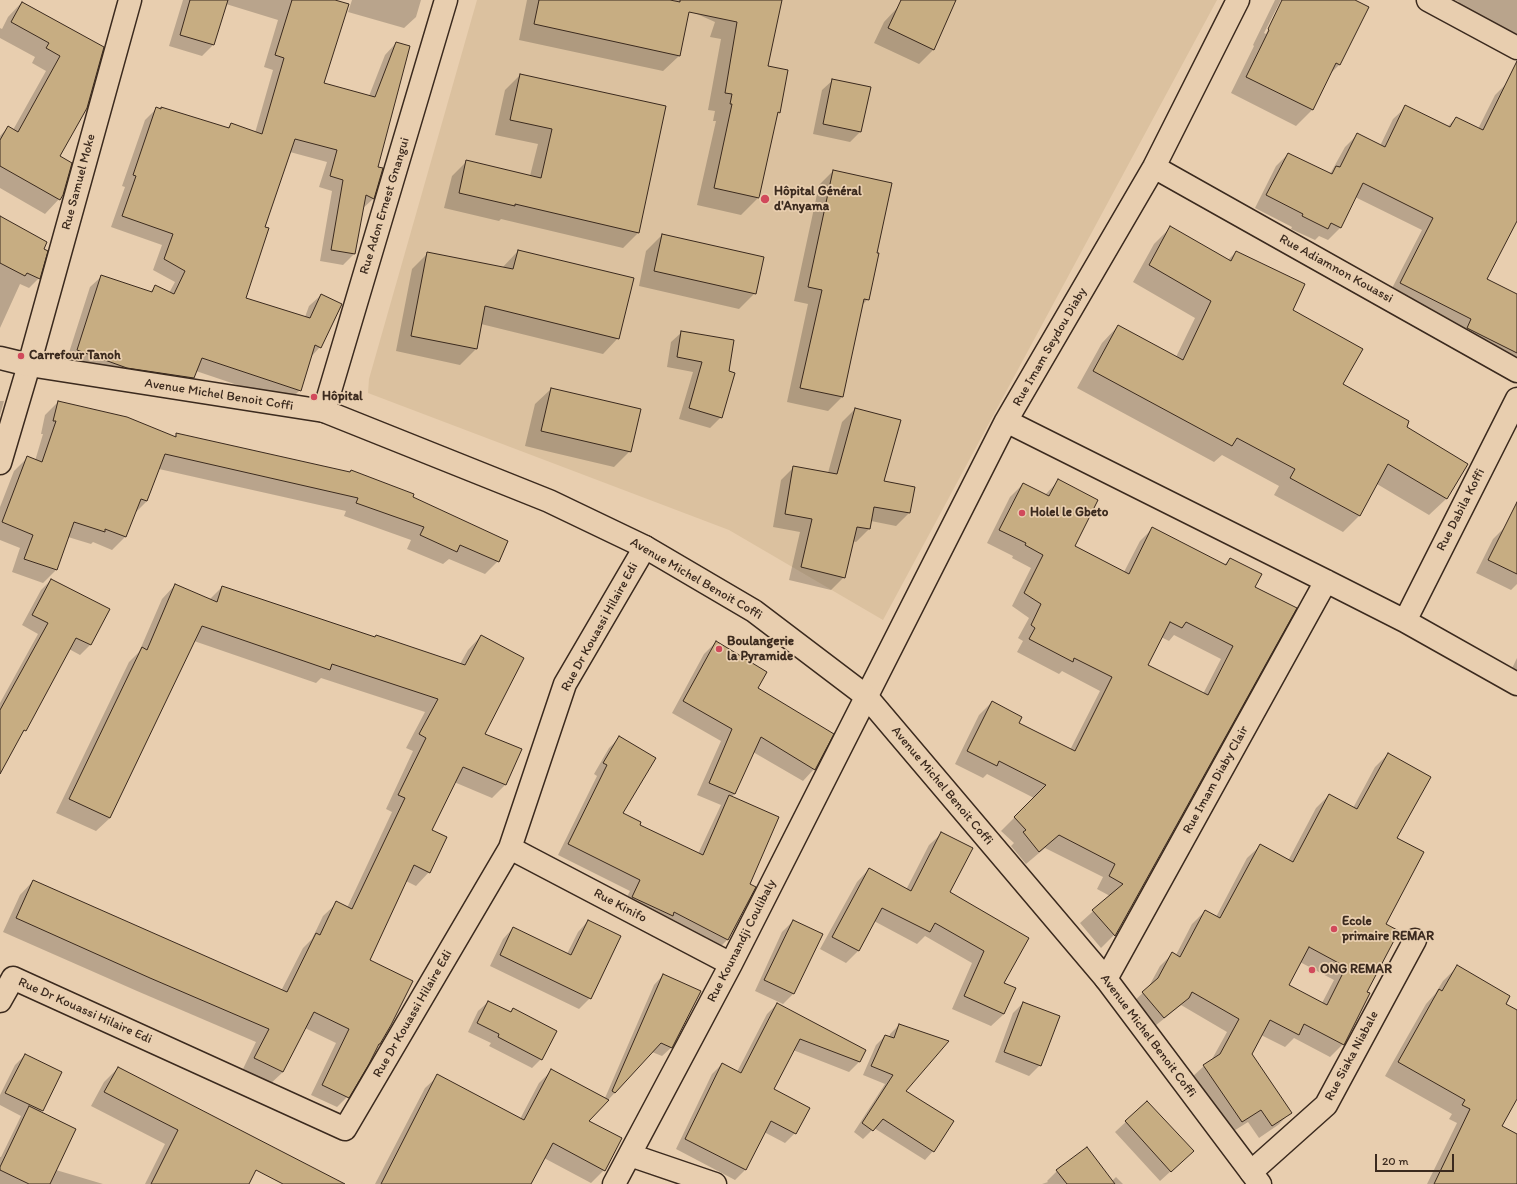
<!DOCTYPE html>
<html>
<head>
<meta charset="utf-8">
<style>
	body { margin:0 }
	#map { position:relative; width:1517px; height:1184px; overflow:hidden; background:#e8ceaf; font-family:Itim,sans-serif }
	canvas { display:block }
	.scale { position:absolute; left:1375px; top:1154px; width:79px; height:18px; box-sizing:border-box; border:2px solid #3b2a1e; border-top:0; padding-left:5px; font-size:12px; line-height:14px; white-space:nowrap; color:#3b2a1e; -webkit-text-stroke:3px #e8ceaf; paint-order:stroke }
</style>
</head>
<body>
<div id="map">
<canvas width="1517" height="1184"></canvas>
<div class="scale">20 m</div>
</div>
<script>
const c = document.querySelector('canvas').getContext('2d');
c.lineJoin = 'round';
function paint(path, color) { c.fillStyle = color; c.fill(path, 'evenodd'); }
const shape = rows => new Path2D(rows.map(r => 'M' + r).join(''));
function trace(path, color, width, dash) { c.strokeStyle = color; c.lineWidth = width; c.lineCap = dash ? 'butt' : 'round'; c.setLineDash(dash || []); c.stroke(path); }
function drawText(font, color, halo, rows, align = 'center') {
  c.font = font + ' Itim,sans-serif'; c.lineWidth = 3.5; c.setLineDash([]); c.textBaseline = 'middle'; c.strokeStyle = halo; c.fillStyle = color; for (const [text, x, y, turn = 0] of rows) {
    c.save(); c.translate(x, y); c.rotate((+turn || 0) * Math.PI / 180); c.textAlign = isNaN(turn) ? turn : align; if (halo) c.strokeText(text, 0, 0); c.fillText(text, 0, 0); c.restore();
  }
}
paint(shape([
	[477,0,1217,0,883,620,729,530,368,393,369,379]
]), '#dbc19f');
paint(shape([
	[183,0,331,0,323,84,369,96,385,55,396,43,377,168,382,169,373,199,362,209,354,254,343,265,320,261,332,191,319,187,327,162,290,152,264,227,245,298,305,317,309,306,321,295,320,347,310,358,300,390,288,402,196,371,194,378,182,389,66,362,90,287,102,276,150,292,155,287,169,293,175,282,153,270,162,245,111,227,125,187,122,186,145,120,156,109,160,110,161,108,227,128,232,124,255,133,273,70,264,67,278,20,226,4,213,45,202,56,169,46],
	[352,0,421,0,416,17,404,28,348,12],
	[527,0,781,0,767,67,779,112,776,115,758,198,741,215,697,205,716,121,713,121,715,111,708,110,721,39,710,37,715,22,688,10,679,56,663,71,519,40],
	[914,0,955,0,934,49,919,64,874,43,884,22,898,7],
	[1275,0,1281,0,1264,33,1266,34,1283,0,1353,0,1368,7,1339,65,1330,74,1312,110,1296,126,1231,93,1254,46,1253,45],
	[1455,0,1517,0,1517,40,1455,9,1459,2],
	[22,2,103,47,59,157,59,199,45,214,0,188,0,136,8,127,13,130,46,71,32,63,35,57,0,38,0,28,2,29,8,17],
	[520,75,638,233,623,248,501,219,499,221,444,208,452,176,467,161,530,176,538,144,495,135,505,90],
	[833,80,869,88,860,132,850,142,813,134,822,90],
	[1507,83,1517,88,1517,219,1486,279,1517,295,1517,367,1388,296,1422,230,1355,197,1340,228,1328,240,1319,236,1315,240,1291,229,1292,227,1255,208,1276,166,1288,154,1330,174,1345,147,1357,135,1380,146,1393,119,1406,107,1447,127,1456,118,1478,129,1495,95],
	[833,171,876,254,868,299,862,305,842,397,828,411,787,402,808,304,794,301,819,185],
	[0,217,43,250,39,278,29,288,20,284,0,328],
	[1170,228,1228,260,1236,252,1291,310,1342,385,1405,427,1467,464,1446,499,1429,515,1377,484,1359,516,1343,532,1274,495,1279,486,1222,455,1214,462,1077,388,1102,343,1118,326,1176,357,1195,318,1133,282,1154,244],
	[662,235,755,293,739,309,639,286,646,251],
	[518,251,618,338,603,354,481,324,476,349,460,365,396,351,412,269,428,253,502,268],
	[682,332,733,341,721,417,710,428,679,419,693,372,667,367,671,342],
	[551,389,630,451,614,467,525,446,535,404],
	[0,401,4,401,0,415],
	[58,402,174,437,177,434,412,497,498,561,485,574,449,559,443,564,407,549,411,540,344,516,346,511,159,469,147,501,135,513,126,536,112,550,93,542,91,544,68,537,56,570,43,583,12,572,20,548,0,540,0,507,14,471,27,458,35,461,43,434,41,434,45,415],
	[855,409,883,482,909,513,896,526,871,521,869,529,856,542,852,541,844,577,831,590,789,580,800,532,773,527,781,480,794,467,828,473,842,422],
	[1058,481,1073,546,1124,572,1140,541,1153,528,1224,565,1230,559,1254,587,1295,608,1114,935,1101,948,1080,923,1110,896,1097,889,1103,877,1045,848,1026,864,1011,846,1014,843,1001,831,1034,798,987,774,983,778,955,764,979,715,992,702,1017,723,1070,750,1100,691,1062,671,1059,674,1017,652,1023,641,1018,638,1029,618,1012,606,1031,568,1012,558,1013,556,987,543,1010,497,1023,484,1045,495],
	[1174,635,1221,659,1203,694,1147,665,1161,637,1169,641],
	[1517,506,1517,584,1511,590,1476,573,1493,539,1506,526],
	[51,580,109,610,90,645,80,655,69,649,25,730,20,735,0,772,0,703,38,634,22,625,41,590],
	[175,585,209,600,222,587,374,638,460,664,468,650,481,636,484,734,505,785,492,798,454,782,431,831,429,872,416,886,406,881,369,961,379,1044,375,1048,350,1094,337,1107,311,1095,336,1043,305,1028,283,1072,269,1085,242,1071,256,1042,137,991,3,932,20,895,33,881,281,991,303,948,312,939,323,916,337,903,347,908,392,812,386,809,413,751,406,748,425,712,321,678,316,683,194,641,110,818,96,831,56,813,129,662,139,652,162,599],
	[716,642,756,689,814,769,803,781,753,752,735,794,731,797,749,884,755,887,727,940,717,950,622,907,630,891,558,855,597,776,594,774,609,748,619,738,621,813,639,825,698,854,721,805,697,795,721,741,672,713,704,654],
	[1517,658,1517,694,1504,685],
	[1388,754,1396,838,1384,924,1366,992,1343,1044,1330,1057,1294,1038,1285,1047,1261,1035,1251,1054,1291,1112,1278,1125,1259,1138,1248,1122,1229,1134,1191,1078,1204,1066,1211,1061,1227,1032,1181,1005,1150,1030,1130,1005,1148,988,1160,966,1172,954,1176,955,1192,924,1205,911,1216,917,1247,858,1260,846,1288,861,1316,808,1329,795,1353,808,1375,767],
	[1300,962,1334,980,1322,1003,1287,985],
	[942,833,949,893,1028,939,1002,983,1004,1014,991,1026,952,1009,972,963,925,936,917,944,874,921,858,951,846,963,820,949,857,882,869,869,906,890,929,845],
	[588,921,590,998,579,1009,490,966,503,939,513,928,567,954,578,932],
	[793,921,821,934,793,994,783,1004,755,991,782,932],
	[1457,967,1505,1004,1517,1011,1517,1097,1500,1127,1517,1135,1517,1184,1427,1184,1457,1123,1449,1119,1452,1114,1385,1076,1426,1004,1435,994,1443,981],
	[663,975,672,1047,662,1056,652,1052,588,1122,604,1170,591,1183,544,1158,530,1184,375,1184,425,1088,438,1076,520,1119,539,1083,552,1070,605,1098,654,985],
	[488,1002,509,1013,513,1009,541,1059,532,1068,489,1046,491,1043,468,1032,478,1011],
	[1023,1003,1040,1065,1029,1076,995,1062,1013,1013],
	[777,1004,859,1062,849,1072,793,1050,773,1090,795,1133,785,1143,764,1132,745,1170,735,1180,676,1149,712,1074,722,1064,737,1072,767,1014],
	[899,1025,905,1091,933,1151,925,1160,874,1128,863,1139,854,1132,885,1084,863,1075,876,1045,885,1036,889,1038,890,1034],
	[25,1055,61,1073,40,1112,56,1170,103,1184,0,1184,0,1157,1,1157,21,1116,0,1105,0,1095,15,1065],
	[118,1068,248,1184,145,1184,165,1144,91,1106,104,1082],
	[1147,1102,1182,1161,1160,1181,1115,1132],
	[1057,1171,1112,1181,1116,1177,1123,1184,1042,1184,1048,1182,1047,1181]
]), '#0003');
const building = shape([
	[190,0,228,0,214,45,180,35,190,0],
	[292,0,335,0,349,4,324,83,375,97,396,42,410,46,378,167,383,168,374,199,366,195,355,254,331,250,343,180,330,176,337,150,295,139,265,227,269,228,246,298,310,318,321,294,342,304,321,348,315,345,301,391,202,358,194,378,127,368,77,350,101,275,152,292,155,285,174,294,185,271,164,259,173,234,122,216,136,176,133,175,156,107,161,109,161,107,229,128,231,123,262,134,284,58,275,55,292,0],
	[539,0,670,0,680,2,680,0,782,0,768,66,788,70,780,113,778,112,759,198,714,188,732,104,730,104,732,94,725,93,737,22,689,12,680,56,534,24,539,0],
	[901,0,956,0,934,50,888,28,901,0],
	[1282,0,1355,0,1369,7,1340,65,1336,63,1313,110,1246,77,1269,30,1268,29,1282,0],
	[22,2,104,47,87,108,60,156,72,163,63,195,60,200,0,166,0,140,8,126,18,132,60,56,46,48,49,43,11,22,22,2],
	[1517,61,1517,221,1487,279,1517,294,1517,353,1467,328,1471,319,1400,283,1433,218,1363,183,1341,228,1331,223,1328,229,1302,216,1303,214,1266,195,1288,153,1332,174,1336,166,1340,167,1357,133,1385,147,1405,105,1450,127,1456,117,1483,130,1517,61],
	[520,74,666,106,639,233,515,204,515,206,459,193,466,160,541,178,552,129,510,120,520,74],
	[832,79,871,87,861,132,823,124,832,79],
	[833,170,892,183,877,253,879,253,869,300,864,299,843,397,800,388,822,290,808,287,833,170],
	[0,216,47,242,44,249,48,251,40,279,27,273,25,276,0,263,0,216],
	[1170,226,1231,261,1236,251,1305,284,1293,310,1363,349,1343,384,1409,421,1407,427,1468,464,1447,499,1388,464,1360,516,1290,478,1295,469,1237,438,1232,446,1093,371,1118,325,1183,360,1211,301,1149,265,1170,226],
	[662,234,764,257,756,294,654,271,662,234],
	[518,250,634,278,619,339,485,306,477,349,411,336,427,252,513,269,518,250],
	[681,331,734,340,729,371,735,373,722,418,689,408,702,362,677,357,681,331],
	[551,388,641,409,631,452,541,431,551,388],
	[58,401,127,417,176,437,176,433,350,472,351,470,414,494,413,497,508,541,499,562,460,545,457,552,420,535,424,527,356,503,358,498,165,454,147,501,141,499,126,537,105,529,105,532,74,522,57,570,24,559,33,535,2,522,27,456,42,462,56,421,53,421,58,401],
	[855,408,901,420,884,481,915,487,910,513,874,507,870,529,857,527,845,578,801,567,812,519,785,514,793,466,837,474,855,408],
	[1058,479,1098,500,1075,546,1129,574,1152,527,1226,565,1230,558,1262,574,1255,587,1297,608,1115,936,1092,910,1123,884,1109,876,1115,864,1059,835,1039,852,1023,832,1026,830,1014,817,1046,785,999,761,997,766,967,751,992,701,1022,717,1019,723,1075,751,1112,677,1074,658,1073,662,1029,639,1035,628,1031,625,1041,604,1024,593,1043,555,1025,545,1026,543,999,530,1023,483,1049,496,1058,479],
	[1170,622,1182,628,1186,622,1233,646,1208,695,1148,665,1170,622],
	[1517,502,1517,574,1488,560,1517,502],
	[51,579,110,609,91,645,76,638,26,731,24,730,0,774,0,710,48,623,32,615,51,579],
	[175,584,217,602,222,586,375,637,376,635,465,665,481,635,524,658,485,734,522,749,506,785,463,767,432,830,447,837,430,873,414,865,370,960,413,981,391,1025,380,1044,379,1044,369,1064,349,1098,322,1085,349,1029,314,1012,283,1072,254,1058,269,1029,150,978,16,918,33,880,287,992,316,933,320,935,336,901,352,909,405,798,398,795,426,738,419,734,438,699,332,664,330,670,202,626,110,818,69,799,142,647,147,650,175,584],
	[716,641,767,672,758,688,834,734,815,770,761,737,735,794,709,783,732,729,683,701,716,641],
	[619,736,656,758,623,813,641,822,640,825,703,855,729,795,779,817,750,884,756,887,728,940,674,912,673,916,632,897,640,880,568,844,607,765,603,763,619,736],
	[1388,753,1431,777,1397,838,1424,852,1386,924,1399,931,1367,992,1370,993,1344,1045,1304,1024,1299,1035,1270,1020,1252,1054,1292,1113,1272,1126,1261,1110,1242,1122,1203,1065,1220,1054,1239,1019,1192,992,1189,998,1164,1018,1142,992,1158,978,1172,952,1180,957,1205,910,1220,918,1260,844,1293,862,1329,794,1357,809,1388,753],
	[1309,947,1346,967,1327,1005,1289,985,1309,947],
	[941,832,973,848,950,892,1029,938,1004,983,1016,988,1004,1014,964,996,984,951,935,923,930,932,882,908,859,951,832,937,869,868,911,891,941,832],
	[588,920,621,936,591,999,500,955,513,927,571,955,588,920],
	[793,920,823,934,794,994,764,980,793,920],
	[1457,965,1510,996,1506,1004,1517,1010,1517,1099,1502,1126,1517,1134,1517,1184,1434,1184,1470,1109,1462,1105,1465,1100,1398,1062,1439,989,1442,991,1457,965],
	[663,974,701,991,672,1048,661,1043,615,1093,612,1091,663,974],
	[488,1001,511,1012,513,1008,557,1031,542,1060,498,1037,499,1034,477,1023,488,1001],
	[1023,1002,1060,1016,1041,1066,1004,1052,1023,1002],
	[777,1003,866,1050,860,1062,800,1039,774,1089,810,1108,796,1134,771,1121,746,1170,685,1139,722,1063,741,1073,777,1003],
	[899,1024,949,1041,906,1091,954,1121,934,1152,883,1119,873,1131,862,1123,893,1075,871,1066,885,1035,894,1038,899,1024],
	[25,1054,62,1072,43,1111,5,1093,25,1054],
	[118,1067,345,1184,283,1184,256,1170,249,1184,151,1184,178,1130,104,1092,118,1067],
	[551,1069,609,1100,589,1121,622,1138,605,1171,553,1143,531,1184,381,1184,437,1074,524,1120,551,1069],
	[1147,1101,1194,1151,1171,1172,1125,1121,1147,1101],
	[29,1106,76,1129,50,1184,29,1184,0,1170,0,1167,29,1106],
	[1087,1147,1115,1184,1067,1184,1056,1170,1087,1147]
]);
paint(building, '#c7ad82');
trace(building, '#3b2a1e', 1);
const minor = shape([
	[1428,0,1517,48],
	[1154,167,1517,371],
	[324,411,446,0],
	[1006,421,1326,581,1405,621,1517,684],
	[0,463,29,365,130,0],
	[1405,621,1517,399],
	[510,848,731,964],
	[1106,979,1326,581],
	[0,1001,13,978,345,1129,510,848,565,684,645,547],
	[630,1155,715,1184],
	[1251,1172,1326,1105,1415,940],
	[614,1184,731,964,1006,421,1154,167,1238,0]
]);
const tertiary = shape([
	[0,358,29,365,324,411,549,501,645,547,754,611,866,696,1106,979,1260,1184]
]);
trace(minor, '#3b2a1e', 25);
trace(tertiary, '#3b2a1e', 25);
trace(minor, '#e8ceaf', 22);
trace(tertiary, '#e8ceaf', 22);
for (const [x, y, r, color] of [
	[765,199,5,"#d1495b"],
	[21,356,4,"#d1495b"],
	[314,397,4,"#d1495b"],
	[1022,513,4,"#d1495b"],
	[719,649,4,"#d1495b"],
	[1334,929,4,"#d1495b"],
	[1312,970,4,"#d1495b"]
]) { const dot = new Path2D(); dot.arc(x, y, r, 0, 2 * Math.PI); c.fillStyle = color; c.fill(dot); trace(dot, '#e8ceaf', 1.5); }
drawText('13px', '#3b2a1e', '#e8ceaf', [
	["Rue Samuel Moke",79,182,-75],
	["Rue Adon Ernest Gnangui",385,206,-73],
	["Rue Adiamnon Kouassi",1336,269,29],
	["Rue Imam Seydou Diaby",1050,347,-60],
	["Avenue Michel Benoit Coffi",219,395,9],
	["Rue Dabila Koffi",1461,510,-63],
	["Avenue Michel Benoit Coffi",696,579,30],
	["Rue Dr Kouassi Hilaire Edi",600,627,-61],
	["Rue Imam Diaby Clair",1216,780,-61],
	["Avenue Michel Benoit Coffi",942,786,50],
	["Rue Kinifo",620,906,28],
	["Rue Kounandji Coulibaly",742,941,-63],
	["Rue Dr Kouassi Hilaire Edi",85,1011,24],
	["Rue Dr Kouassi Hilaire Edi",413,1014,-60],
	["Avenue Michel Benoit Coffi",1148,1036,53],
	["Rue Siaka Niabale",1352,1056,-62]
]);
drawText('bold 13px', '#3b2a1e', '#e8ceaf', [
	["Hôpital Général",774,192],
	["d'Anyama",774,207],
	["Carrefour Tanoh",29,356],
	["Hôpital",322,397],
	["Holel le Gbeto",1030,513],
	["Boulangerie",727,642],
	["la Pyramide",727,657],
	["Ecole",1342,922],
	["primaire REMAR",1342,937],
	["ONG REMAR",1320,970]
], 'left');
</script>
</body>
</html>
